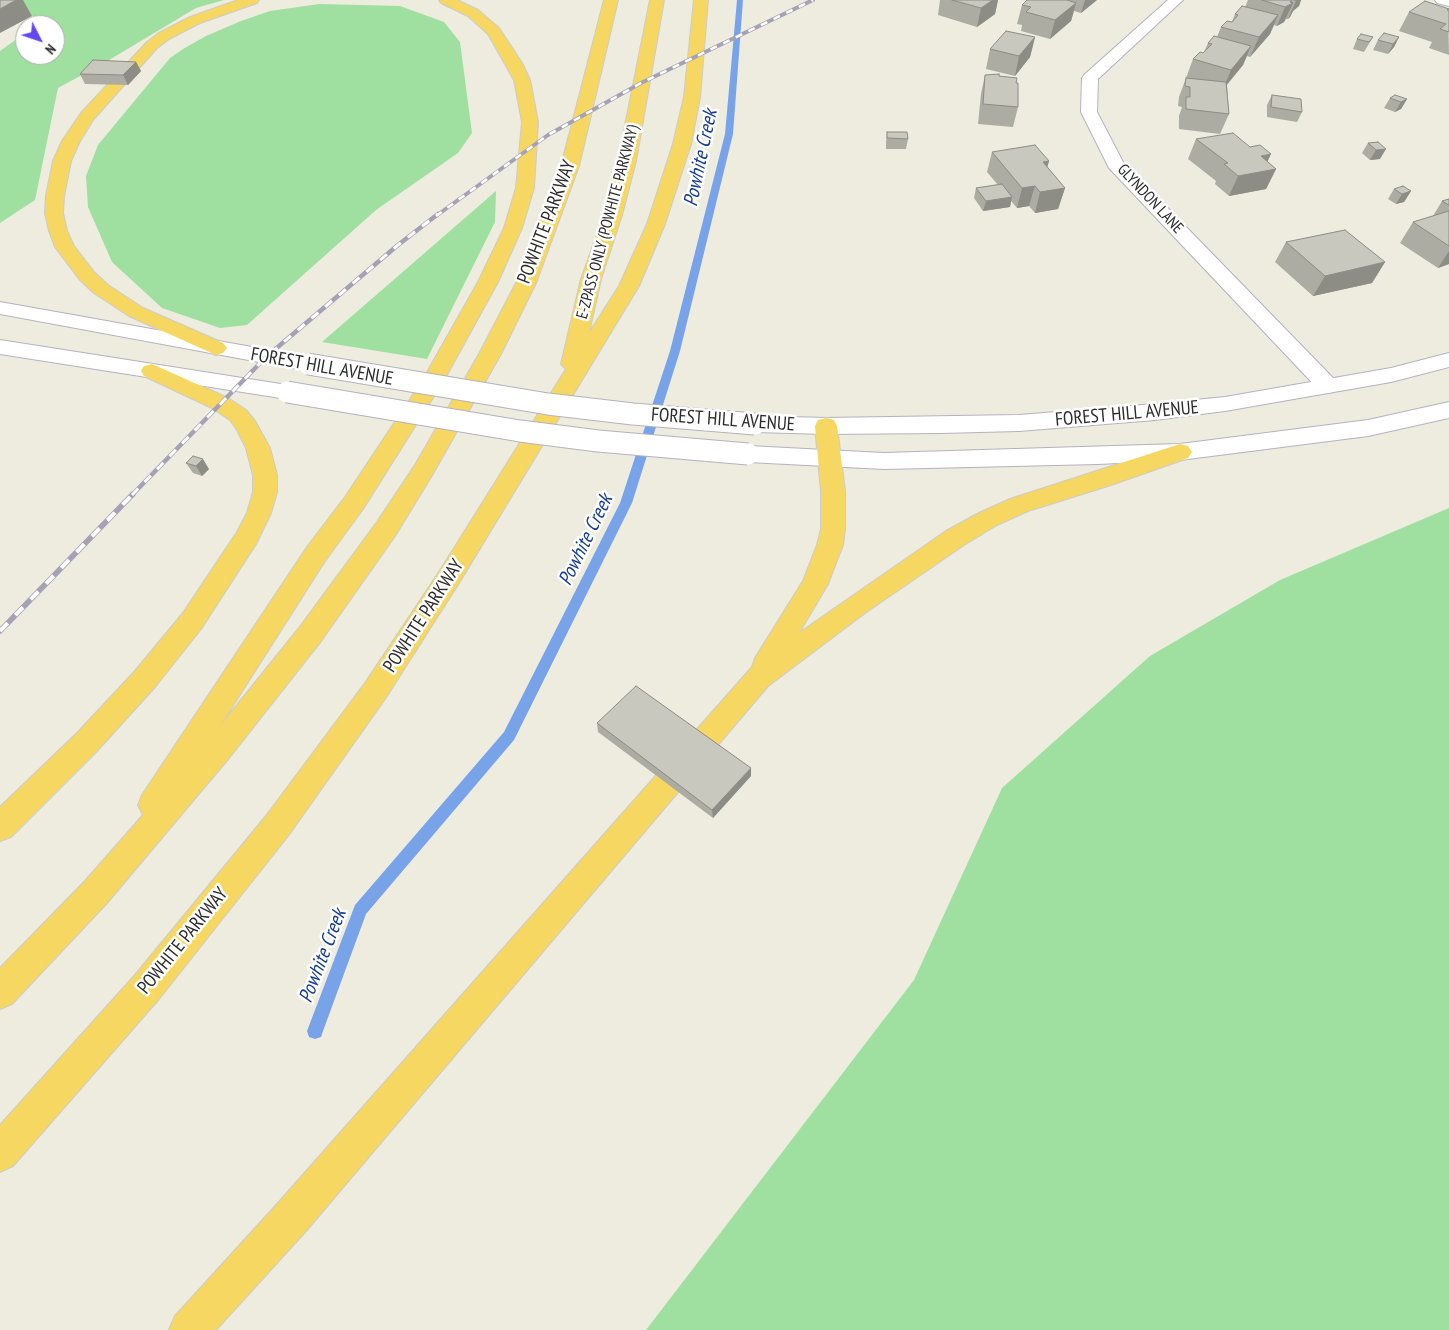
<!DOCTYPE html>
<html>
<head>
<meta charset="utf-8">
<style>
	body { margin:0 }
	#map { position:relative; width:1449px; height:1330px; overflow:hidden; background:#edecdf; font-family:"PT Sans Narrow",sans-serif }
	canvas { display:block }
	.north { position:absolute; left:15px; top:15px; width:50px; height:50px; box-sizing:border-box; background:#fff; border:1px solid #ababab; border-radius:50%; rotate:131deg; font-size:14px; font-weight:700; line-height:20px; text-align:center; color:#2c2c2c }
	.north::after { content:''; display:block; margin:auto; width:18px; height:22px; background:#6548f1; clip-path:polygon(50% 0,100% 100%,50% 72%,0 100%) }
</style>
</head>
<body>
<div id="map">
<canvas width="1449" height="1330"></canvas>
<div class="north">N</div>
</div>
<script>
const c = document.querySelector('canvas').getContext('2d');
c.lineJoin = 'round';
function paint(path, color) { c.fillStyle = color; c.fill(path, 'evenodd'); }
const shape = rows => new Path2D(rows.map(r => 'M' + r).join(''));
function trace(path, color, width, dash) { c.strokeStyle = color; c.lineWidth = width; c.lineCap = dash ? 'butt' : 'round'; c.setLineDash(dash || []); c.stroke(path); }
function drawText(font, color, halo, rows, align = 'center') {
  c.font = font + ' "PT Sans Narrow",sans-serif'; c.lineWidth = 5; c.setLineDash([]); c.textBaseline = 'middle'; c.strokeStyle = halo; c.fillStyle = color; for (const [text, x, y, turn = 0] of rows) {
    c.save(); c.translate(x, y); c.rotate((+turn || 0) * Math.PI / 180); c.textAlign = isNaN(turn) ? turn : align; if (halo) c.strokeText(text, 0, 0); c.fillText(text, 0, 0); c.restore();
  }
}
paint(shape([
	[0,0,224,0,196,8,104,63,58,88,35,200,0,223,0,51,25,33,25,55,55,55,55,25,36,25,44,19,0,7],
	[319,4,400,6,444,22,460,42,472,133,458,153,376,210,247,325,220,328,162,308,112,262,88,207,86,176,98,145,170,58,183,49,206,36,241,21,270,11],
	[496,191,495,222,427,359,322,342],
	[1449,508,1449,1330,646,1330,914,980,1002,788,1150,656,1280,580]
]), '#9fe0a0');
paint(shape([
	[737,0,743,0,733,134,680,351,632,503,514,740,366,914,323,1031,321,1037,315,1039,309,1037,307,1031,355,905,504,732,620,503,670,351,725,134,737,0]
]), '#78a3e9');
const minor = shape([
	[1168,0,1183,0,1098,79,1097,112,1123,162,1336,381,1339,386,1336,391,1328,393,1320,391,1109,168,1081,112,1082,78,1084,75,1168,0],
	[1435,0,1449,0,1449,6,1437,3,1435,0]
]);
const secondary = shape([
	[0,302,308,357,316,359,319,364,316,369,308,371,0,314,0,302],
	[0,340,287,385,295,387,298,392,295,397,287,399,0,354,0,340],
	[1449,353,1449,367,1391,382,1225,411,1155,420,1019,431,941,433,826,434,755,432,747,429,744,424,747,419,755,416,826,418,1019,415,1155,404,1225,397,1391,368,1449,353],
	[1449,402,1449,418,1368,436,1180,460,1098,464,884,469,748,462,740,460,736,454,740,448,748,446,884,453,1180,444,1368,420,1449,402]
]);
const motorway = shape([
	[238,0,259,0,257,3,200,23,169,39,157,48,93,120,80,141,71,161,64,196,63,213,67,231,74,246,94,272,108,285,143,308,223,343,227,348,223,353,216,355,129,316,94,293,80,280,55,247,49,231,45,213,46,196,53,161,62,141,81,113,147,42,159,33,190,17,238,0],
	[439,0,457,0,478,10,499,28,522,63,530,80,538,122,534,188,522,228,498,282,443,382,363,509,325,561,220,726,299,628,377,522,415,465,479,354,516,283,561,166,604,0,618,0,579,166,536,283,501,354,431,477,395,536,319,644,229,758,107,903,12,1004,0,1009,0,968,85,881,143,815,138,805,142,795,307,547,345,497,422,381,478,282,504,228,516,188,522,122,514,80,488,34,468,16,441,3,439,0],
	[650,0,664,0,636,161,622,215,601,279,589,333,619,286,647,224,673,144,684,97,694,0,708,0,700,97,691,144,665,224,639,286,459,583,385,699,288,836,159,999,13,1166,0,1172,0,1125,135,975,266,816,365,683,441,569,566,369,561,364,581,279,604,215,618,161,650,0],
	[152,364,228,398,246,410,255,421,270,448,277,475,277,492,271,513,256,544,201,629,155,687,97,751,11,837,0,841,0,807,77,733,135,671,183,613,237,532,247,513,253,492,253,475,246,448,237,430,230,420,212,408,144,376,141,371,144,366,152,364],
	[826,418,834,420,837,426,845,491,845,529,843,545,828,584,799,633,946,531,979,513,1010,499,1180,444,1188,446,1192,452,1188,458,1111,485,1028,511,997,525,964,545,865,613,768,686,306,1231,216,1330,169,1330,175,1316,278,1203,752,667,755,658,803,581,817,545,821,529,821,491,815,426,818,420,826,418]
]);
trace(minor, '#b5b2bf', 2);
trace(secondary, '#b5b2bf', 2);
trace(motorway, '#ccc', 2);
paint(minor, '#fff');
paint(secondary, '#fff');
paint(motorway, '#f6d761');
const railFar2 = shape([
	[436,216,548,135,641,83,813,0]
]);
const railFar1 = shape([
	[132,495,266,357,398,245,438,214]
]);
const rail = shape([
	[0,631,133,494]
]);
trace(railFar2, '#a6a2b5', 4);
trace(railFar1, '#a6a2b5', 4.5);
trace(rail, '#a6a2b5', 5.5);
trace(railFar2, '#fff', 2.5, [7]);
trace(railFar1, '#fff', 3, [9]);
trace(rail, '#fff', 4, [11]);
const secondaryBridge = shape([
	[308,364,548,404,633,414,755,424],
	[287,392,520,431,598,441,748,454]
]);
trace(secondaryBridge, '#b5b2bf', 23, []);
trace(secondaryBridge, '#fff', 21);
paint(shape([
	[940,0,998,0,995,14,977,27,938,15],
	[1027,0,1097,0,1081,13,1074,11,1071,21,1050,39,1021,31,1022,25,1017,24,1022,5],
	[1248,0,1301,0,1299,6,1293,11,1290,17,1288,19,1286,19,1284,22,1277,26,1274,25,1270,34,1250,57,1247,56,1243,65,1227,85,1229,114,1220,134,1179,129,1179,116,1182,107,1178,106,1179,97,1193,59,1204,52,1208,43,1217,37,1221,27,1232,22,1235,14,1245,7],
	[1448,10,1449,55,1429,48,1432,42,1399,31,1409,12],
	[1035,37,1030,57,1015,76,986,69,990,49],
	[1373,37,1364,52,1353,49,1357,39],
	[1399,37,1394,47,1388,54,1373,50,1378,40],
	[136,62,141,71,128,85,85,84,80,74],
	[985,75,999,76,1018,107,1013,127,978,124,981,94],
	[1272,95,1302,112,1297,122,1267,117,1267,105],
	[1390,98,1407,99,1401,109,1395,112,1384,108],
	[887,132,908,139,906,149,886,149,886,142],
	[1196,139,1267,162,1276,169,1266,189,1229,196,1215,184,1216,181,1188,159],
	[1378,142,1380,159,1370,160,1362,153,1368,143],
	[992,152,1049,161,1047,167,1065,188,1058,209,1035,213,1029,206,1017,208,1011,201,1010,207,983,211,974,198,976,188,998,185,987,172],
	[1394,189,1411,191,1404,202,1396,204,1388,199],
	[1449,199,1449,264,1438,268,1400,243,1413,222,1433,216,1442,201],
	[1286,242,1385,262,1372,283,1313,296,1275,262],
	[186,463,209,469,202,476,193,473],
	[597,723,751,776,713,818,598,732]
]), '#adaca3');
paint(shape([
	[16,0,23,0,32,16,0,33,0,9],
	[993,0,998,0,995,14,977,27,981,8],
	[1085,0,1097,0,1081,13],
	[1292,0,1291,4,1293,3,1284,22,1277,26,1285,7],
	[1294,0,1301,0,1299,6,1293,11,1290,17,1288,19,1296,1],
	[1076,3,1071,21,1050,39,1055,20],
	[1278,15,1270,34,1250,57,1259,37],
	[1035,37,1030,57,1015,76,1019,56],
	[1399,37,1394,47,1388,54,1393,44],
	[1251,46,1243,65,1223,89,1231,70],
	[136,62,141,71,128,85,123,75],
	[1407,99,1401,109,1395,112,1401,102],
	[1386,149,1380,159,1370,160,1376,150],
	[1271,154,1263,171,1276,169,1266,189,1229,196,1238,176,1261,156],
	[1049,161,1043,181,1043,162],
	[1035,186,1029,206,1017,208,1022,188],
	[1065,188,1058,209,1035,213,1040,192],
	[1411,191,1404,202,1396,204,1402,194],
	[1012,197,1010,207,983,211,986,201],
	[1449,251,1449,264,1438,268],
	[1385,262,1372,283,1313,296,1325,276],
	[203,459,209,469,202,476,196,466],
	[751,768,751,776,713,818,712,810]
]), '#8d8c85');
const building = shape([
	[0,0,16,0,0,9,0,0],
	[952,0,993,0,981,8,952,0],
	[1027,0,1067,0,1076,3,1055,20,1026,12,1031,7,1022,5,1027,0],
	[1262,0,1292,0,1290,2,1293,3,1285,7,1262,0],
	[1425,1,1449,9,1447,10,1449,10,1449,32,1440,29,1446,24,1409,12,1425,1],
	[1242,6,1278,15,1259,37,1221,27,1227,21,1232,22,1238,15,1235,14,1242,6],
	[1006,31,1035,37,1019,56,990,49,1006,31],
	[1384,33,1399,37,1393,44,1378,40,1384,33],
	[1361,34,1373,37,1369,42,1357,39,1361,34],
	[1214,36,1251,46,1231,70,1193,59,1200,52,1203,53,1212,44,1208,43,1214,36],
	[93,60,136,62,123,75,80,74,93,60],
	[999,74,999,76,1017,78,1016,83,1018,83,1018,107,983,104,985,75,999,74],
	[1186,78,1226,82,1229,114,1186,109,1186,97,1190,97,1190,87,1185,86,1186,78],
	[1272,95,1301,99,1302,112,1271,107,1272,95],
	[1395,95,1407,99,1401,102,1390,98,1395,95],
	[887,132,907,132,908,139,887,138,887,132],
	[1233,133,1250,147,1260,145,1271,154,1261,156,1276,169,1238,176,1224,164,1228,163,1196,139,1233,133],
	[1378,142,1386,149,1376,150,1368,143,1378,142],
	[1035,145,1049,161,1043,162,1065,188,1040,192,1035,186,1022,188,992,152,1035,145],
	[1002,184,1012,197,986,201,976,188,1002,184],
	[1403,186,1411,191,1402,194,1394,189,1403,186],
	[1449,199,1449,205,1442,201,1449,199],
	[1449,211,1449,246,1413,222,1449,211],
	[1345,230,1385,262,1325,276,1286,242,1345,230],
	[193,456,203,459,196,466,186,463,193,456],
	[636,686,751,768,712,810,597,723,636,686]
]);
paint(building, '#c9c8be');
trace(building, '#8d8c85', 1);
drawText('16px', '#2c2c2c', '#fff', [
	["GLYNDON LANE",1150,199,47],
	["E-ZPASS ONLY (POWHITE PARKWAY)",608,222,-75]
]);
drawText('19px', '#2c2c2c', '#fff', [
	["POWHITE PARKWAY",547,222,-69],
	["FOREST HILL AVENUE",322,367,10],
	["FOREST HILL AVENUE",1127,414,-5],
	["FOREST HILL AVENUE",723,420,4],
	["POWHITE PARKWAY",424,616,-57],
	["POWHITE PARKWAY",183,941,-51]
]);
drawText('italic 20px', '#143c98', '#fff', [
	["Powhite Creek",701,158,-78],
	["Powhite Creek",586,540,-64],
	["Powhite Creek",323,956,-69]
]);
</script>
</body>
</html>
